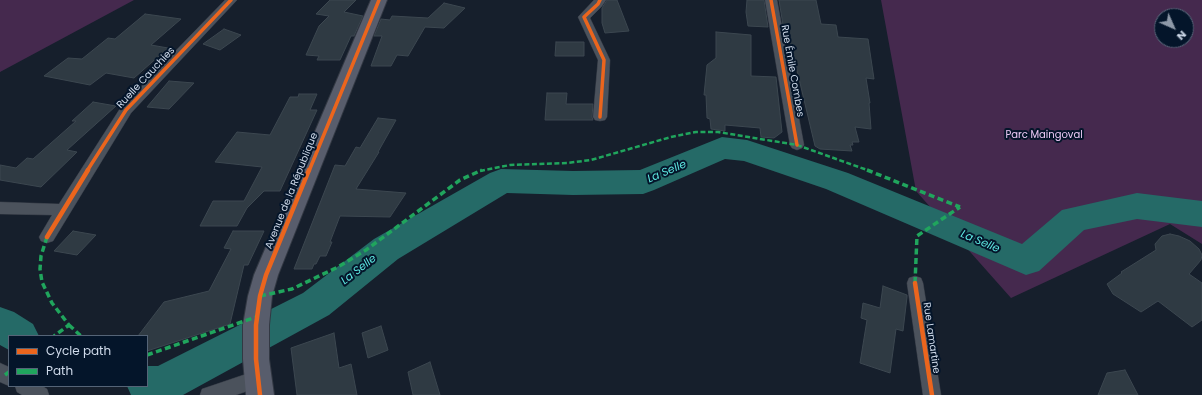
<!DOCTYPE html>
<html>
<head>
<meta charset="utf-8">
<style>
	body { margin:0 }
	#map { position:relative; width:1202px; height:395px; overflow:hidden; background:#161f2c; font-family:Poppins,sans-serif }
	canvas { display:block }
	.legend { position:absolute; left:8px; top:335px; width:140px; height:52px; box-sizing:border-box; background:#04152a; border:1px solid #556477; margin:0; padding:5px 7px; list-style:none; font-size:12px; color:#cfdaea }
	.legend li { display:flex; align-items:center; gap:8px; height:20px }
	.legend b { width:20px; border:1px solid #556477 }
	.north { position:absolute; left:1154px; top:8px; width:40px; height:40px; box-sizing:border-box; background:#04152a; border:1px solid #556477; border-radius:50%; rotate:135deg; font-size:11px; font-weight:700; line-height:16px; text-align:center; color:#cfdaea }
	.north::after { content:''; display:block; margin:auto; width:14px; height:18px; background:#8e99a8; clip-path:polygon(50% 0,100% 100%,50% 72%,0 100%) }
</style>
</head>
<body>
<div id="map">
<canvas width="1202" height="395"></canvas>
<ul class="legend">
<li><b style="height:5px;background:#eb651d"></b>Cycle path</li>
<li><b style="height:5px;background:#20a55d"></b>Path</li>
</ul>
<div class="north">N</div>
</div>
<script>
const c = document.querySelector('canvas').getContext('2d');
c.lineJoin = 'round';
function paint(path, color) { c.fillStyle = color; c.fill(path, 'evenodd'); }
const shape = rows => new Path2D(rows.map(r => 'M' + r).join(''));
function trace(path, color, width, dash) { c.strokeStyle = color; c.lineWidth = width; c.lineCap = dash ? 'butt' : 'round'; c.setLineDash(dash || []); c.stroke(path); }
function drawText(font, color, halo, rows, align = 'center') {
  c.font = font + ' Poppins,sans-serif'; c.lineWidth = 4; c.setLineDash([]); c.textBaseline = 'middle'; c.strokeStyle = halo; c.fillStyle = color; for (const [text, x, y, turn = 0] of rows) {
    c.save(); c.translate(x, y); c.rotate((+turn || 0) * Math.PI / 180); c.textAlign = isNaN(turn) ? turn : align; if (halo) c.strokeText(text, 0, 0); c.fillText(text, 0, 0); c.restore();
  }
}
paint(shape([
	[0,0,134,0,0,72],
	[881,0,1202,0,1202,244,1170,224,1011,298,916,191],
	[1162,16,1186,16,1186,40,1162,40]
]), '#45294e');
paint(shape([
	[722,137,747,140,848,173,1022,244,1062,210,1137,193,1202,201,1202,227,1137,219,1084,230,1039,271,1026,275,826,189,744,161,725,159,654,190,643,194,573,195,507,193,398,259,329,315,183,395,131,395,127,386,147,386,147,366,158,366,303,293,374,239,490,173,501,169,573,171,640,170,722,137],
	[0,307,14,312,33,324,39,336,9,336,9,350,0,345,0,307]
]), '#256a67');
const building = shape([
	[330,0,356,0,344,12,363,16,354,36,351,36,340,60,317,60,319,56,306,55,319,26,329,16,316,14,330,0],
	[607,0,617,0,629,31,605,33,602,23,602,8,607,0],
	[747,0,764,0,768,27,748,26,746,12,747,0],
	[779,0,816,0,821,24,836,25,838,37,868,39,874,79,866,78,870,103,869,103,871,129,855,127,859,142,852,142,853,145,850,145,852,151,820,149,815,146,786,24,783,25,779,0],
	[444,3,465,8,444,28,425,27,408,56,397,55,391,66,371,66,382,36,374,36,381,19,390,20,392,16,428,18,444,3],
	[145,14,181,19,151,45,168,48,134,78,106,73,90,85,44,76,68,58,82,59,108,38,115,39,145,14],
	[224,29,241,35,220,50,203,44,224,29],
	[716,32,751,35,751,76,776,77,782,132,774,138,761,137,760,128,725,125,725,131,711,129,710,119,707,118,706,95,704,95,707,65,716,58,716,32],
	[556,42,584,42,584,56,555,56,556,42],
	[169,81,194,83,169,109,147,107,169,81],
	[547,93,567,93,566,104,593,104,592,117,593,120,545,120,547,93],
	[299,94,317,94,310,110,317,110,280,191,264,191,247,208,237,226,200,226,213,201,244,201,262,167,215,162,237,132,270,135,290,97,298,97,299,94],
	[93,102,116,106,67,150,77,152,41,187,0,180,0,165,16,168,27,158,33,159,76,121,72,121,93,102],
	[378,118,396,120,378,152,379,152,356,189,406,193,390,217,340,216,330,242,332,242,326,256,320,256,316,264,314,264,312,269,294,269,335,165,345,166,356,147,360,148,378,118],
	[73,231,96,235,77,255,54,251,73,231],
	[233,231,264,231,248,265,244,265,230,324,147,351,147,336,138,336,164,302,209,291,231,249,224,248,233,231],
	[1170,234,1179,236,1190,241,1199,249,1202,255,1201,260,1189,274,1202,283,1202,320,1192,327,1158,301,1141,312,1113,294,1107,284,1122,273,1121,272,1156,250,1155,244,1162,236,1170,234],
	[883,286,907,295,907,297,903,331,896,329,890,373,860,363,867,320,861,318,863,303,880,308,883,286],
	[381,326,388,350,368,358,362,333,381,326],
	[334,333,339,368,351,364,357,395,297,395,291,348,334,333],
	[430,362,440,395,413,395,408,372,430,362],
	[1125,370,1138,395,1098,395,1107,373,1125,370]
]);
paint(building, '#2f3a43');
trace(building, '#3c4750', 1);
const street = shape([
	[225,0,237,0,131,113,53,241,47,243,41,241,39,237,52,215,0,214,0,202,59,204,121,107,225,0],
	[594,0,606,0,602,6,590,18,610,60,607,117,605,120,600,121,595,120,593,117,598,60,578,17,594,0],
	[765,0,777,0,804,145,802,148,797,150,792,148,790,145,765,0],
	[915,276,921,278,923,283,941,395,923,395,907,283,909,278,915,276],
	[0,363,9,367,9,386,0,382,0,363],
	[258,370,265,373,267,379,265,385,236,395,200,395,202,389,258,370],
	[15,386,42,386,47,389,49,395,22,395,17,392,15,386]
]);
const primary = shape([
	[371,0,387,0,278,275,272,296,269,325,269,359,274,395,246,395,243,359,243,325,248,296,254,275,371,0]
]);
trace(street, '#323843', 1);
trace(primary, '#323843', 2);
paint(street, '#4b525c');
paint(primary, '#585d6c');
trace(shape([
	[480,171,510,165,567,163,591,160,671,137,696,132,718,132,797,145,870,171]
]), '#20a55d', 2.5, [5, 2.5]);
trace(shape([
	[867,170,960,207],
	[47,237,41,256,40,269,42,282,52,303,69,325,54,336],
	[915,283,917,236,960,207],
	[260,296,292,289,338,267,366,250,460,180,482,170],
	[69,325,81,336],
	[147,355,256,317],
	[5,375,9,372]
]), '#20a55d', 3.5, [6, 3.5]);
trace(shape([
	[600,0,598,4,584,17,604,60,600,117],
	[771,0,797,145],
	[87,171,126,110,231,0],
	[309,171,379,0]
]), '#eb651d', 3.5);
trace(shape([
	[47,237,88,170],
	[915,283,932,395],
	[260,395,256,359,256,325,260,296,266,275,309,170]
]), '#eb651d', 4.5);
drawText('10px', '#cfdaea', '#04152a', [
	["Rue Émile Combes",792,71,80],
	["Ruelle Cauchies",146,78,-47],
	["Avenue de la République",292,191,-68],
	["Rue Lamartine",931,338,82]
]);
drawText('10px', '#edc9f6', '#04152a', [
	["Parc Maingoval",1044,135]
]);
drawText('italic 11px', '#5ee9e2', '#04152a', [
	["La Selle",667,172,-23],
	["La Selle",980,242,23],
	["La Selle",359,270,-38]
]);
</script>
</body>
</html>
